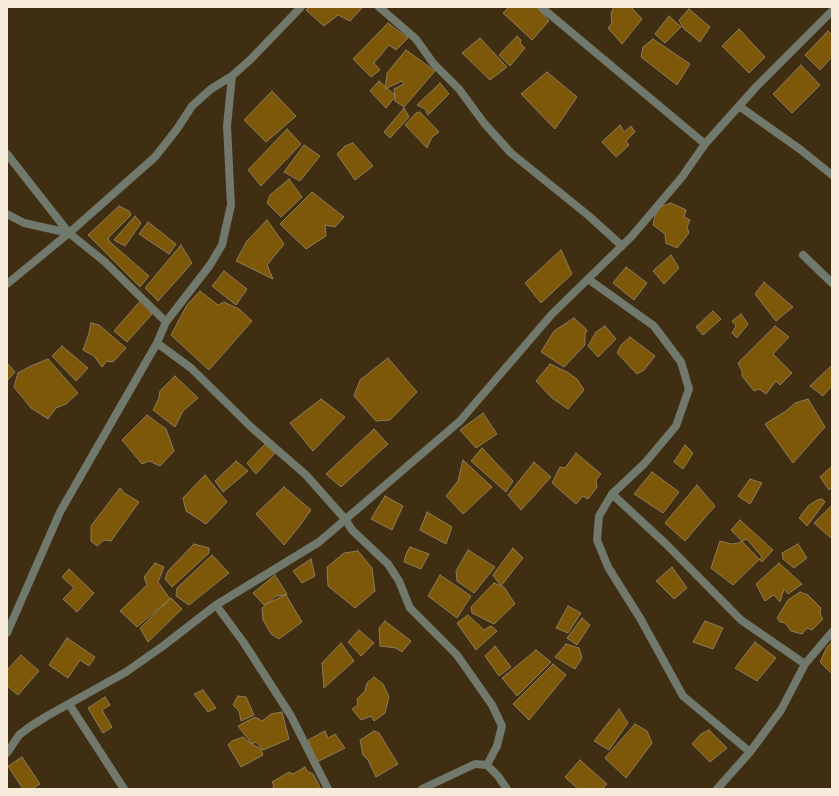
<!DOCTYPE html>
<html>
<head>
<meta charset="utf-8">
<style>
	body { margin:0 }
	#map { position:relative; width:839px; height:796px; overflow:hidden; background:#3f2e11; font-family:"PT Serif",serif }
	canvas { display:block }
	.frame { position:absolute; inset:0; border:8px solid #f6ebda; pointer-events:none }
</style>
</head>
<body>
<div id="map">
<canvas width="839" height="796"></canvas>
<div class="frame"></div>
</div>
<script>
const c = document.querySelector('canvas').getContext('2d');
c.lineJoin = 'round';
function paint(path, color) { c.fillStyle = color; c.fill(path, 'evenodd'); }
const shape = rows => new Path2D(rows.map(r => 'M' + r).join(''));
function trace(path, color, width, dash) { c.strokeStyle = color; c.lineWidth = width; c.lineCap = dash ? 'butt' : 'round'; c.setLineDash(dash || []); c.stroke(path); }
const building = shape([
	[309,7,361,7,362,8,350,21,338,15,324,26,306,10,309,7],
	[509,7,537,7,549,21,532,40,503,13,509,7],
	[614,7,631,7,642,19,622,44,608,28,612,23,611,13,614,7],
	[689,9,710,27,700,42,683,28,679,20,689,9],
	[669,16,681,27,665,43,655,34,669,16],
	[388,23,408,38,396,50,389,45,374,63,380,70,371,77,353,59,388,23],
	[739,29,765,57,749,73,722,46,739,29],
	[828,31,832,35,832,57,820,70,805,55,828,31],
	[517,36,521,40,520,43,525,48,510,66,499,55,517,36],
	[480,38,507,67,490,80,462,53,480,38],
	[653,39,690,64,677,85,641,57,643,47,653,39],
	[406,50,435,71,404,107,395,101,394,89,404,84,402,81,385,89,387,73,406,50],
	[801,65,820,85,792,113,773,94,801,65],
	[547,72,577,97,555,129,521,94,547,72],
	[379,81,396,96,386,108,370,91,379,81],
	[440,83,449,94,428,115,425,109,417,105,440,83],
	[272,91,296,116,266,142,244,120,272,91],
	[404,108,409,117,390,138,384,132,404,108],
	[420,112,439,132,432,137,427,148,405,125,416,113,420,112],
	[620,125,624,132,631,126,635,132,626,141,629,145,616,157,602,142,620,125],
	[287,129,301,144,261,186,248,170,287,129],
	[353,143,373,166,355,180,337,154,345,146,353,143],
	[304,145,320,156,300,181,284,172,304,145],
	[289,179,302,197,281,217,267,203,270,195,289,179],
	[312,192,344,217,335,227,325,225,326,236,306,249,280,224,312,192],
	[671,203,686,210,684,217,690,220,687,227,689,233,677,248,666,243,665,234,653,225,655,216,660,207,671,203],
	[119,206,129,211,131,215,108,238,110,242,149,276,140,287,88,235,119,206],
	[135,216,141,223,125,246,114,240,135,216],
	[267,220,284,244,267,265,273,279,236,261,247,241,267,220],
	[148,222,176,244,169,254,139,234,148,222],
	[181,245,192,263,158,301,145,288,181,245],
	[561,250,572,274,541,303,525,283,561,250],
	[671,255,679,268,664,284,653,271,671,255],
	[626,267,647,283,634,300,613,283,626,267],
	[224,271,247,289,236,305,212,286,224,271],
	[764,282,793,307,776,321,755,294,764,282],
	[200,291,218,305,224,302,239,309,252,321,209,370,171,335,187,305,200,291],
	[141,300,152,314,127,342,114,331,141,300],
	[713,311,721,319,703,335,696,327,713,311],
	[741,314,748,324,737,338,732,333,736,326,732,321,741,314],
	[574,318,587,330,585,335,585,345,564,367,541,352,554,331,574,318],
	[91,323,99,325,126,348,113,362,107,361,102,367,94,356,83,350,89,333,91,323],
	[605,326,616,339,598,357,588,346,596,332,605,326],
	[775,326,789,337,773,354,792,373,780,385,776,381,766,394,759,389,754,391,742,376,742,371,738,363,775,326],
	[630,337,655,356,644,370,637,374,617,353,621,345,630,337],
	[62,346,88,368,76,381,52,356,62,346],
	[388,358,417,392,390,420,376,421,354,396,360,380,388,358],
	[48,359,78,393,66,404,56,408,48,419,31,408,14,387,18,373,31,366,48,359],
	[7,363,15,372,7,381,7,363],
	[550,364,567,372,577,379,584,390,568,409,552,398,536,381,550,364],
	[832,365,832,386,823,396,810,386,832,365],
	[175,376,198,398,183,411,175,427,153,410,159,398,160,391,175,376],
	[321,399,345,417,313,451,290,423,321,399],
	[808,399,825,427,793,463,765,424,786,411,795,403,808,399],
	[483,413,497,434,476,448,460,430,483,413],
	[147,415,166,429,174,451,160,466,149,461,142,464,122,440,147,415],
	[374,429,388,444,341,487,326,474,374,429],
	[265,444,275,453,256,474,247,463,265,444],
	[685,445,693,453,683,469,674,462,685,445],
	[482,448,513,481,506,492,471,461,482,448],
	[576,453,601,474,596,480,597,487,588,499,583,496,576,504,552,483,560,467,565,468,576,453],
	[463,460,492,487,463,514,446,496,458,481,463,460],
	[236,461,248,471,223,492,215,481,236,461],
	[534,462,551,477,521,510,508,495,534,462],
	[832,466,832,487,829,490,820,477,832,466],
	[652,472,679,492,663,513,634,494,652,472],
	[205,475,227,502,206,524,186,511,183,498,205,475],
	[750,479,762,483,750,504,738,496,750,479],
	[697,485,715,506,685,541,665,523,697,485],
	[284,487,311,510,298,528,284,545,256,514,284,487],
	[120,488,124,493,139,502,111,541,104,540,97,546,91,541,91,526,120,488],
	[385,496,403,506,392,530,371,519,385,496],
	[822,499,825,502,807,526,799,518,808,506,817,500,822,499],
	[832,505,832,539,814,523,832,505],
	[427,512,452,527,446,544,420,530,427,512],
	[740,520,773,550,762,562,731,530,740,520],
	[747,539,762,557,733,585,711,568,720,541,731,544,738,543,747,539],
	[194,544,209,548,209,553,172,587,165,579,168,571,194,544],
	[798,544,807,558,794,568,783,559,782,553,798,544],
	[410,547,429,554,421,569,404,562,406,554,410,547],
	[513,548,523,558,501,586,493,575,513,548],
	[468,550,495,567,474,593,457,581,456,571,468,550],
	[358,551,372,568,375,591,355,608,328,586,327,567,344,553,358,551],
	[212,555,229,573,189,605,176,596,177,588,212,555],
	[311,559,315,576,302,583,293,571,311,559],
	[155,563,164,567,158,582,170,599,137,627,120,611,147,585,144,577,155,563],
	[779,563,802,584,788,594,784,589,780,602,774,595,765,601,756,584,779,563],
	[672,567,687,588,674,599,656,581,672,567],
	[69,569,94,593,77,612,63,599,74,588,62,577,69,569],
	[275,575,287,594,264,605,253,593,275,575],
	[440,575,471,596,457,618,428,596,440,575],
	[494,583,504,587,515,604,494,624,472,613,471,607,494,583],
	[800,592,808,595,821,608,820,614,823,619,812,630,807,628,802,634,791,631,785,623,780,622,777,618,788,600,800,592],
	[286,595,302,622,279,639,271,634,263,620,262,608,276,596,286,595],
	[171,598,182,609,148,642,140,628,171,598],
	[568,606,581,613,568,633,556,628,568,606],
	[468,615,484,630,491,626,497,631,476,650,457,623,468,615],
	[582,618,590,625,577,645,567,638,582,618],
	[385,621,411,641,402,652,396,648,380,646,379,628,385,621],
	[705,621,723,628,713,649,693,642,705,621],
	[359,630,374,643,361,656,348,642,359,630],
	[67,638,95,657,89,666,80,660,68,678,49,665,67,638],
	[755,642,776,658,757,681,735,668,755,642],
	[341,643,354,661,324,688,322,663,341,643],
	[831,643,832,644,832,674,820,662,827,647,831,643],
	[566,644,579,648,582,658,575,669,555,657,566,644],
	[495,646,511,667,499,676,485,656,495,646],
	[536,650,551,662,517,696,502,678,536,650],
	[21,655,39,671,18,695,7,686,7,670,21,655],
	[553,664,566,675,529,720,513,704,553,664],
	[374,677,383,684,389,697,385,713,374,721,371,716,361,720,352,709,358,705,357,699,365,691,367,683,374,677],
	[203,690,216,708,208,712,194,694,203,690],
	[238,696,246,697,254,715,241,721,239,711,233,705,238,696],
	[105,697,110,705,102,710,112,727,103,733,88,708,105,697],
	[619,709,628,723,609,750,594,741,619,709],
	[282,712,289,739,263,750,256,742,252,744,238,726,255,717,262,721,271,714,282,712],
	[635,724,647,731,652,743,626,778,605,758,635,724],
	[709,730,727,748,710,762,692,744,701,734,709,730],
	[325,731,328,738,335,734,345,748,317,762,308,740,325,731],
	[374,731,379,733,398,764,376,777,368,760,363,755,360,740,374,731],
	[243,737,250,743,261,749,263,755,241,767,228,745,232,741,243,737],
	[22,757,40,784,32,789,23,789,8,766,22,757],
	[580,760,607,784,602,789,578,789,565,777,580,760],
	[305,767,307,771,313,774,321,789,272,789,274,786,272,782,289,772,293,774,305,767]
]);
paint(building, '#7e5809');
trace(building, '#8e7b5c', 1);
trace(shape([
	[379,7,416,39,433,63,459,89,484,123,511,153,589,216,622,246],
	[541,7,705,144],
	[739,106,801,150,832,175],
	[7,154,69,233,105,262,166,322],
	[7,214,24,223,69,233],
	[803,255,832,283],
	[588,279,654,326,681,362,689,389,676,426,644,464,612,494,599,516,597,540,608,567,640,618,683,696,750,752],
	[7,284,69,233,155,157,177,129,192,106,211,89,232,76,251,59,301,7],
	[157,343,191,368,251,427,306,475,345,519,352,530,388,564,399,581,410,608,457,655,492,705,502,726,497,746,487,765],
	[612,494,666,544,741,620,805,664],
	[216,605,244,643,291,716,328,789],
	[7,633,60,512,157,343,166,322,210,265,222,245,231,205,227,126,232,76],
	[69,704,124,789],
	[7,753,19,735,31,726,47,716,126,672,163,646,216,605,319,542,460,421,552,314,632,236,682,177,705,144,756,87,832,11],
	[422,789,475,764,487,765,498,776,507,789],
	[717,789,750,752,781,710,805,664,832,632]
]), '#70796c', 8);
</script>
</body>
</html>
